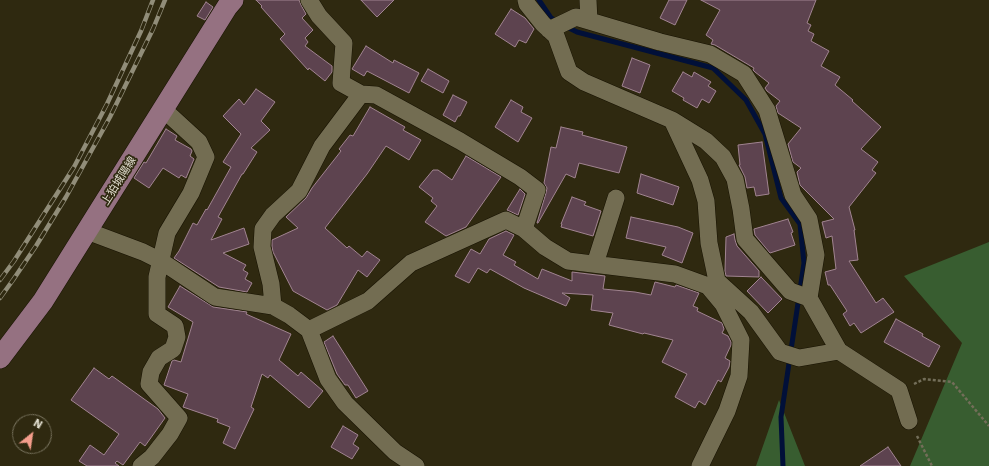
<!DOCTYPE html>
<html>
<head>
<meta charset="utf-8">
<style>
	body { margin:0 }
	#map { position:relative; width:989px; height:466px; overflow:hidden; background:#2f2910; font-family:"Work Sans",sans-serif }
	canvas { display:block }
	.north { position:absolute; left:12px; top:414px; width:40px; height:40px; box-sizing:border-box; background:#2f2910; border:1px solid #77725d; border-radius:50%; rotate:30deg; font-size:11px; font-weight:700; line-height:16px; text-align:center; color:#e3e0d1 }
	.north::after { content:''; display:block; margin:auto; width:14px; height:18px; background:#f49d8b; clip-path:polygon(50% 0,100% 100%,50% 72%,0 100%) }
</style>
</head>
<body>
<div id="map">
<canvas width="989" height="466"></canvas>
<div class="north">N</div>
</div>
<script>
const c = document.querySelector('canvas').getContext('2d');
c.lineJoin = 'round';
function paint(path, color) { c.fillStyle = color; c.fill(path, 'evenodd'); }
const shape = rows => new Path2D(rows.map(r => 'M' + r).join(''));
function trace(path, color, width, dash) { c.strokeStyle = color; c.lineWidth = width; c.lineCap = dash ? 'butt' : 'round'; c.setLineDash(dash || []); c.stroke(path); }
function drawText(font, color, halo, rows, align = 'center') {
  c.font = font + ' "Work Sans","Noto Sans JP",sans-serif'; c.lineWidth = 3.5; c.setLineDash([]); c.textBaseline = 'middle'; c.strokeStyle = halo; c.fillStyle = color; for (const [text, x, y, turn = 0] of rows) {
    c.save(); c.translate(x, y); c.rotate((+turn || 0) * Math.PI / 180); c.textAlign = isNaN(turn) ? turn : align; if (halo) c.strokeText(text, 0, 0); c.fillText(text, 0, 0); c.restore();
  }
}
paint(shape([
	[989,242,989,466,910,466,962,343,904,276],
	[779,400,805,466,756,466]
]), '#385d30');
trace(shape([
	[539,0,551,18,558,22],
	[565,26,577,32,713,68,746,100,765,134,781,198,800,224,804,263,781,417,783,466]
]), '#011039', 5);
const building = shape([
	[256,0,299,0,301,5,306,14,302,18,313,30,305,38,308,42,305,46,332,66,332,72,325,81,309,68,308,70,280,39,285,34,261,7,262,6,256,0],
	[361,0,394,0,377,17,361,0],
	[669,0,687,0,675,25,660,18,669,0],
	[701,0,816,0,807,23,811,25,808,31,814,34,811,41,829,51,821,66,840,77,835,85,853,100,852,101,881,127,861,149,878,162,872,170,876,173,849,207,855,230,854,230,858,260,849,261,876,303,883,298,894,312,861,333,854,323,850,326,843,314,847,311,830,285,828,285,825,272,836,269,832,236,826,238,822,222,834,219,800,185,797,172,801,168,793,162,788,144,801,128,778,113,776,106,780,101,767,91,765,88,769,83,755,72,753,70,754,68,715,45,711,44,713,40,706,35,720,10,701,0],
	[206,2,213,7,205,20,197,16,206,2],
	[511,9,525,18,534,29,526,43,519,40,515,47,495,34,511,9],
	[366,46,393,63,394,60,419,73,409,93,367,71,364,76,352,69,366,46],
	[632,58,650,65,640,93,622,86,632,58],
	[428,69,449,81,443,93,421,81,428,69],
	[683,72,692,77,694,72,711,82,708,86,716,91,709,103,702,99,697,108,683,100,684,98,672,91,683,72],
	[256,89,275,102,261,121,270,130,251,148,257,152,243,174,242,174,218,217,222,219,211,240,244,228,249,244,223,253,246,265,243,270,248,273,245,279,252,283,247,292,219,287,174,258,179,251,193,223,197,225,206,209,207,210,231,167,223,162,241,134,223,116,239,99,244,105,256,89],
	[453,95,467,102,460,116,458,116,455,122,443,115,453,95],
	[511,100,523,107,521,112,532,118,518,142,495,127,511,100],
	[370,107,405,127,403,130,421,140,409,160,386,146,367,174,325,228,347,248,349,246,362,257,367,251,380,260,367,277,358,270,337,305,327,310,293,291,273,252,272,246,272,240,298,228,286,217,306,198,312,188,341,151,339,149,350,135,353,136,370,107],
	[561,127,583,132,582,135,627,147,619,173,579,163,575,178,566,174,538,223,537,223,546,193,547,188,544,183,551,147,556,148,561,127],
	[166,129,177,136,175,140,191,149,192,151,190,156,194,159,186,178,181,175,179,178,163,168,149,188,134,178,144,162,146,163,166,129],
	[762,142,769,194,756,196,754,187,747,188,745,177,739,165,740,165,738,145,762,142],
	[466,156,501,177,466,227,446,236,425,222,437,206,431,201,433,198,419,187,433,170,438,170,452,180,466,156],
	[641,174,679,187,673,205,637,193,641,174],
	[520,189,525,194,518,215,507,210,520,189],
	[572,197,586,202,584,205,601,211,593,236,561,227,562,224,561,224,572,197],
	[631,217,678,227,693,233,682,263,662,255,666,247,626,238,631,217],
	[788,219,793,232,791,233,795,245,770,253,755,235,754,229,788,219],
	[506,231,514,235,503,255,516,262,514,265,538,279,542,269,572,281,572,272,605,276,603,289,635,292,651,295,655,282,675,287,676,285,699,293,693,306,698,308,697,311,722,323,724,329,722,333,728,336,731,342,731,345,725,358,730,361,729,367,721,382,718,380,705,405,699,401,695,408,675,397,687,374,662,362,673,340,644,333,643,334,609,325,613,313,591,310,593,295,562,293,570,298,566,306,524,288,490,269,487,273,478,268,469,283,455,276,471,249,480,254,489,239,506,231],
	[734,234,735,240,737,246,759,271,759,277,726,276,725,271,726,237,734,234],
	[761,277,782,299,768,313,747,291,761,277],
	[180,286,210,305,213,307,247,312,246,314,291,334,279,360,298,376,301,372,323,391,309,408,270,375,268,378,262,374,251,407,254,409,235,449,223,443,230,427,217,422,218,419,183,407,188,394,164,385,172,361,174,360,181,362,193,322,168,307,180,286],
	[896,319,923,334,922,336,940,346,929,367,884,342,896,319],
	[333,336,368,391,356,398,348,385,345,385,337,374,324,342,333,336],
	[94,368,109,379,112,376,158,409,165,418,145,446,140,442,123,465,117,461,115,463,119,466,87,466,79,461,90,445,104,455,119,434,71,400,94,368],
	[343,426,358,435,353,444,359,448,352,459,331,447,343,426],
	[888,447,901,466,860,466,888,447]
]);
paint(building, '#5d434f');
trace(building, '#a18491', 1);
const minor = shape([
	[309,0,319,16,344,43,341,83,361,94,376,95,460,141,520,177,537,190,524,229],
	[526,0,527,4,543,24,556,36,569,72,584,82,672,120,706,141,723,157,735,179,741,209,745,239,790,291,809,298],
	[588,0,589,21],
	[549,30,576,17,660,42,710,54,744,74,767,110,793,195,809,219,816,255,809,298,839,351,899,390,909,421],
	[672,120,700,180,706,201,709,243,717,281,751,312,780,352,799,358,839,351],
	[87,231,143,252,161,261,215,297,273,306,289,315,309,330,328,379,345,403,395,452,416,466],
	[595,264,616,198],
	[273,306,271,284,262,247,263,229,273,215,299,191,322,146,361,94],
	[309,330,368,301,411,263,506,220,524,229,545,247,568,261,675,274,708,286,723,304,741,340,739,376,727,411,700,466],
	[141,466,152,457,170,434,179,418,149,384,151,372,159,358,173,349,177,337,175,326,157,314,157,277,167,233,191,193,206,157,199,142,163,109]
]);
const major = shape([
	[0,358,43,301,227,7,233,0]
]);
trace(minor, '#171200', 18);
trace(major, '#171200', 22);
trace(shape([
	[914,384,924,379,952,382,989,426],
	[917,436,932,466]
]), '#736e59', 2.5, [3, 2]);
trace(minor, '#736d52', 17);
trace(major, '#957181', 21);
const rail = shape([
	[0,280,14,261,74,167,107,104,141,31,153,0],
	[0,298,13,280,36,246,66,197,110,117,153,29,165,0]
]);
trace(rail, '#918d79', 4.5);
trace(rail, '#2f2910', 3, [9]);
drawText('11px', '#e3e0d1', '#2f2910', [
	["上狛城陽線",119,181,-58]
]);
</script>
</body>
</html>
